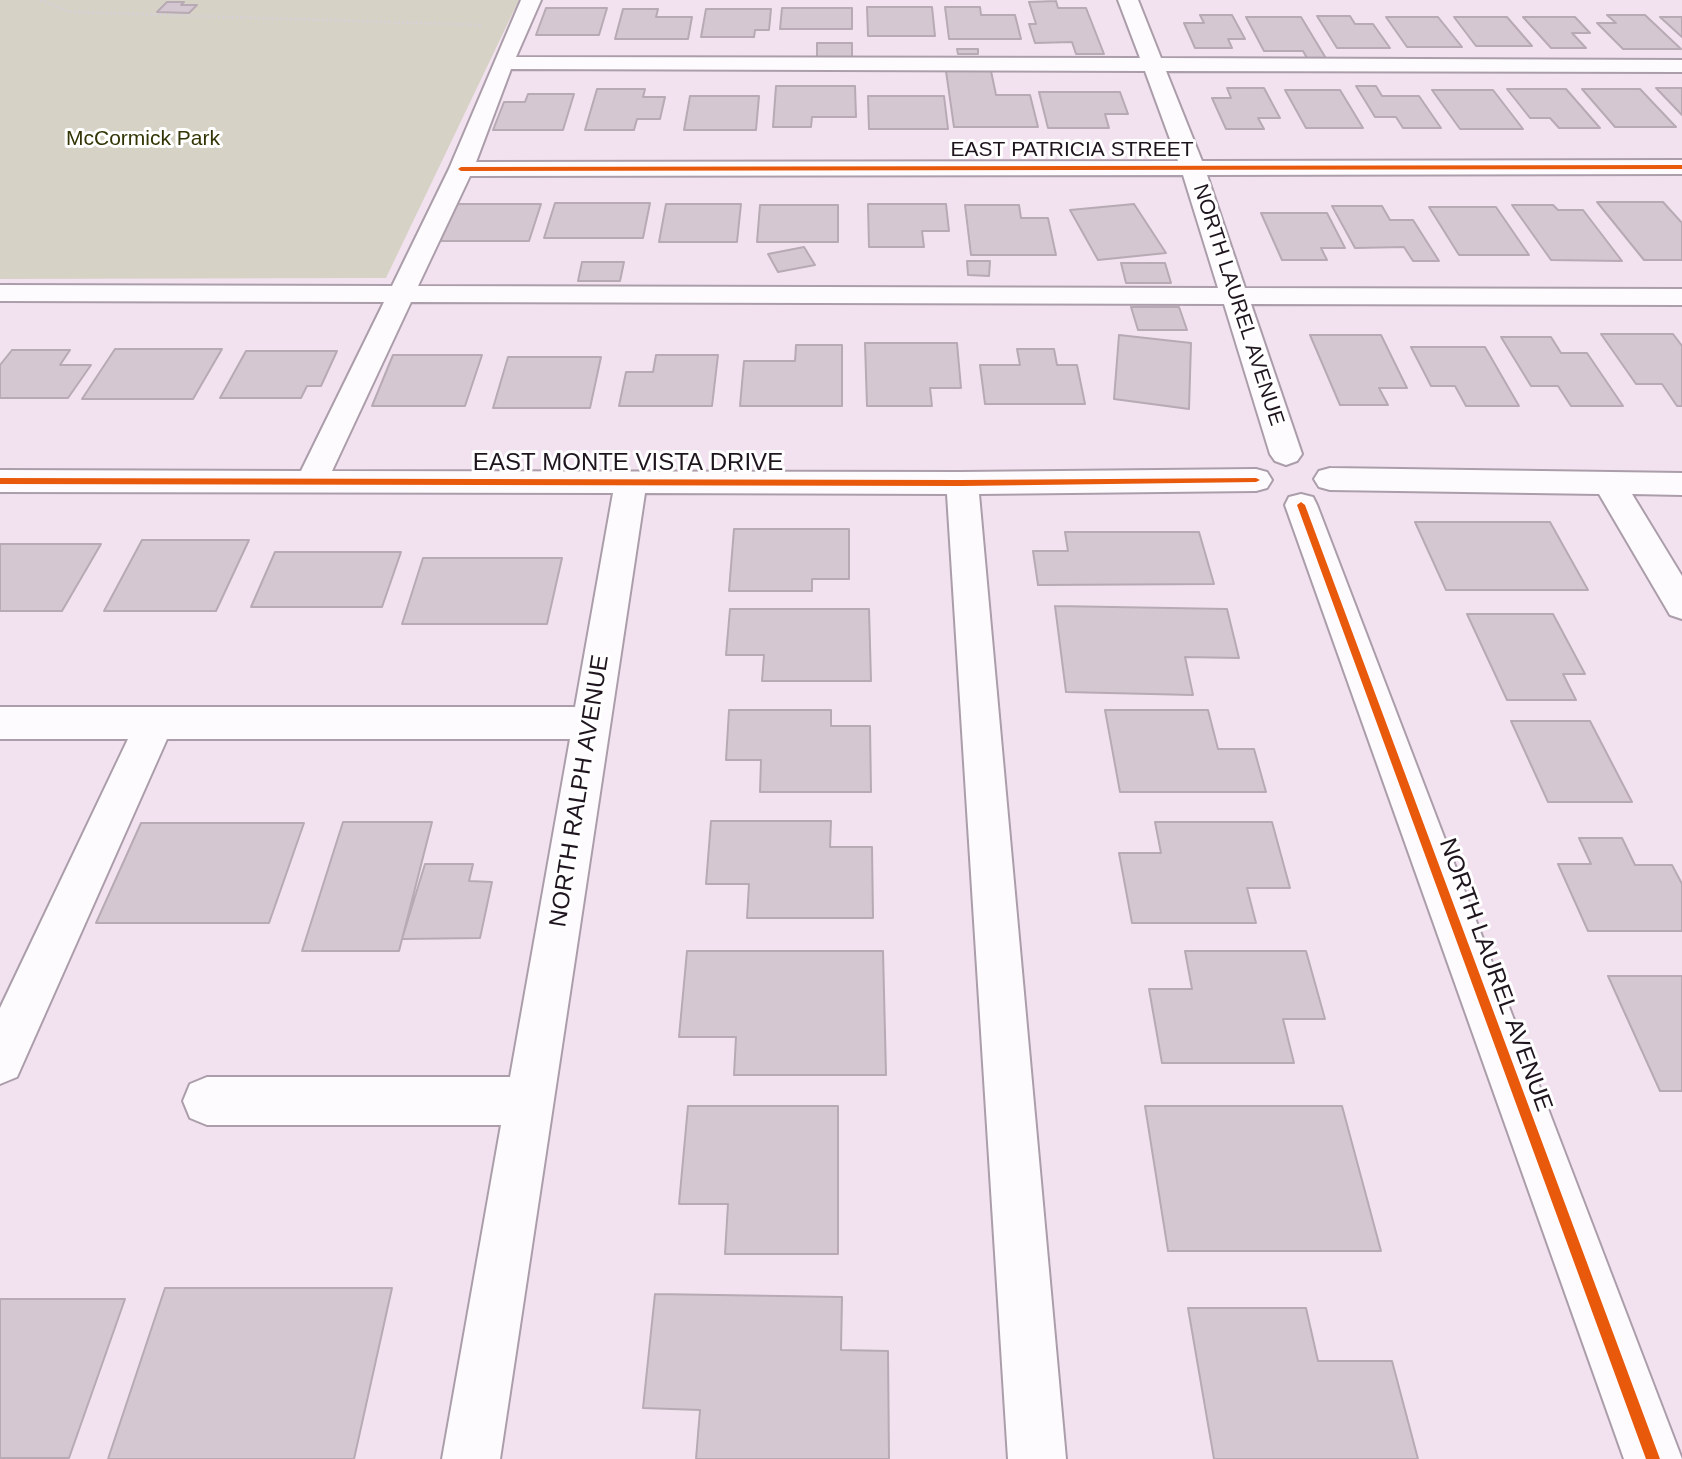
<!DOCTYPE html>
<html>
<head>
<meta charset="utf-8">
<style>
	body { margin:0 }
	canvas { display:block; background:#f2e2f0 }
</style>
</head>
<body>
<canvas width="1682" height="1459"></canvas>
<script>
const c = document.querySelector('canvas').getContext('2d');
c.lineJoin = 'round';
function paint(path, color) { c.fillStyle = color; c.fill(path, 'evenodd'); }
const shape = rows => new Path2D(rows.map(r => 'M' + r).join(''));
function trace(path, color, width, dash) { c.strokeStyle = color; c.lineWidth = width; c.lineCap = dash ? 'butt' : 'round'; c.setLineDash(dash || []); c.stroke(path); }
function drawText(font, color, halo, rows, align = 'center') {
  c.font = font + ' Arial,sans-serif'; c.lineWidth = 6; c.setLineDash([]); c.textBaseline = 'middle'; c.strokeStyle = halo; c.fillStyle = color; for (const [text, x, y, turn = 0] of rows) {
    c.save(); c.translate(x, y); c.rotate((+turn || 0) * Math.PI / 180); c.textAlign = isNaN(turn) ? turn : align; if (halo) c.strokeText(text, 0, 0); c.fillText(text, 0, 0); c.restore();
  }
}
paint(shape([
	[0,0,519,0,386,278,0,279]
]), '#d7d2c6');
const building = shape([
	[1056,1,1058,8,1086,8,1104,54,1076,54,1072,42,1035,43,1029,24,1036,24,1029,2,1056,1],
	[167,2,184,2,181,5,197,5,189,13,157,12,167,2],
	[867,7,932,7,935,36,868,36,867,7],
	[945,7,980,7,981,15,1015,15,1021,39,949,39,945,7],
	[546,8,607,8,599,35,536,35,546,8],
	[782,8,852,8,852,29,780,29,782,8],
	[623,9,658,9,656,17,692,17,688,39,615,39,623,9],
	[706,9,771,9,769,30,755,30,754,37,701,37,706,9],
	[1200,15,1232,15,1245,39,1228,39,1232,48,1195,48,1184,23,1204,23,1200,15],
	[1607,15,1645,15,1681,49,1623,49,1597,23,1616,23,1607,15],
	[1317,16,1350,16,1355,24,1373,24,1390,48,1337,48,1317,16],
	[1246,17,1301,17,1327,60,1308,60,1303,51,1264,51,1246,17],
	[1386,17,1438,17,1462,47,1407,47,1386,17],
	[1454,17,1507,17,1532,46,1476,46,1454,17],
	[1523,17,1575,17,1590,33,1572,33,1586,48,1551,48,1523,17],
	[1660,17,1682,17,1682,37,1660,17],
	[817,43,852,43,852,57,817,57,817,43],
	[957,49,978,49,978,54,958,54,957,49],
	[946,71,991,71,996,95,1030,95,1038,127,954,127,946,71],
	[776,86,855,86,856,117,812,117,811,127,773,127,776,86],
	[1356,86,1376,86,1382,96,1419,96,1441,128,1403,128,1396,117,1375,117,1356,86],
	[1227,88,1264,88,1280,118,1258,118,1264,129,1226,129,1212,98,1231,98,1227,88],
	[1656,88,1682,88,1682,115,1656,88],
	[597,89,645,89,643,97,665,97,660,119,637,119,634,130,585,130,597,89],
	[1507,89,1566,89,1600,128,1559,128,1550,118,1530,118,1507,89],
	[1582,89,1640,89,1676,127,1615,127,1582,89],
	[1285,90,1340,90,1363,128,1306,128,1285,90],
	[1432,90,1493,90,1523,129,1460,129,1432,90],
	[1039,92,1120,92,1128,114,1105,114,1109,128,1048,128,1039,92],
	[528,94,574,94,563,130,493,130,504,102,525,102,528,94],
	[690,96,759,96,756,130,684,130,690,96],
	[868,96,944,96,948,129,869,129,868,96],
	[1597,202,1663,202,1682,223,1682,260,1644,260,1597,202],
	[555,203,650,203,643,238,544,238,555,203],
	[448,204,541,204,529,241,433,241,448,204],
	[666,204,741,204,737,242,659,242,666,204],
	[868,204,946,204,949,231,922,231,924,247,869,247,868,204],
	[1134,204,1166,253,1098,260,1070,210,1134,204],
	[760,205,838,205,838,242,757,242,760,205],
	[965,205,1019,205,1021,218,1048,218,1056,255,971,255,965,205],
	[1512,205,1553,205,1558,210,1583,210,1622,261,1551,260,1512,205],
	[1332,206,1382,206,1390,220,1413,220,1439,261,1413,261,1404,247,1355,248,1332,206],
	[1429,207,1496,207,1529,255,1459,255,1429,207],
	[1261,213,1327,213,1345,248,1321,248,1327,260,1282,260,1261,213],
	[804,247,815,265,778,272,768,254,804,247],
	[967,261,990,261,989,276,968,275,967,261],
	[582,262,624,262,620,281,578,281,582,262],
	[1121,263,1165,263,1171,283,1126,283,1121,263],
	[1131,307,1179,307,1187,330,1138,330,1131,307],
	[1601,334,1673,334,1682,346,1682,406,1677,406,1662,384,1636,384,1601,334],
	[1119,335,1191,343,1189,409,1114,399,1119,335],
	[1310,335,1381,335,1407,388,1379,388,1388,405,1340,405,1310,335],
	[1501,337,1551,337,1561,353,1587,353,1623,406,1571,406,1558,386,1531,386,1501,337],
	[865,343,957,343,961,388,930,388,932,406,867,406,865,343],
	[796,345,842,345,842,406,740,406,744,361,795,361,796,345],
	[1411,347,1485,347,1519,406,1466,406,1455,386,1431,386,1411,347],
	[115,349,222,349,193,399,82,399,115,349],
	[1017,349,1054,349,1057,365,1077,365,1085,404,985,404,980,365,1020,365,1017,349],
	[12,350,70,350,60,365,91,365,68,398,0,398,0,365,12,350],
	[246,351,337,351,321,386,307,386,301,398,220,398,246,351],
	[393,355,482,355,465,406,372,406,393,355],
	[656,355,718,355,712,406,619,406,626,372,653,372,656,355],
	[508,357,601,357,590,408,493,408,508,357],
	[1415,522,1550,522,1588,590,1446,590,1415,522],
	[734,529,849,529,849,579,812,579,812,591,729,591,734,529],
	[1065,532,1199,532,1214,584,1038,585,1033,551,1068,551,1065,532],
	[142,540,249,540,216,611,104,611,142,540],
	[0,544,101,544,62,611,0,611,0,544],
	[275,552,401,552,382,607,251,607,275,552],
	[423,558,562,558,547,624,402,624,423,558],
	[1055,606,1227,609,1239,658,1185,657,1193,695,1066,692,1055,606],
	[730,609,869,609,871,681,762,681,764,655,726,655,730,609],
	[1467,614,1553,614,1585,674,1563,674,1576,700,1507,700,1467,614],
	[729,710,831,710,831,726,870,726,871,792,760,792,761,760,726,760,729,710],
	[1105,710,1208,710,1218,749,1254,749,1266,792,1120,792,1105,710],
	[1511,721,1590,721,1632,802,1548,802,1511,721],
	[711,821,831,821,830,847,872,847,873,918,747,918,749,884,706,884,711,821],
	[343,822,432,822,399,951,302,951,343,822],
	[1155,822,1272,822,1290,888,1247,888,1256,923,1132,923,1119,853,1161,853,1155,822],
	[141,823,304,823,269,923,96,923,141,823],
	[1579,838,1622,838,1635,865,1672,865,1682,884,1682,931,1588,931,1558,864,1591,864,1579,838],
	[425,864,473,864,469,881,492,882,480,938,402,939,425,864],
	[687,951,883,951,886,1075,734,1075,736,1037,679,1037,687,951],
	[1185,951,1306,951,1325,1019,1283,1019,1294,1063,1162,1063,1149,989,1192,989,1185,951],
	[1608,976,1682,976,1682,1091,1660,1091,1608,976],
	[688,1106,838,1106,838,1254,725,1254,728,1204,679,1204,688,1106],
	[1145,1106,1342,1106,1381,1251,1168,1251,1145,1106],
	[165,1288,392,1288,354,1459,108,1459,165,1288],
	[655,1294,842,1297,841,1350,888,1351,889,1459,696,1459,700,1410,643,1408,655,1294],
	[0,1299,125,1299,69,1458,0,1458,0,1299],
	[1188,1308,1306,1308,1318,1361,1392,1361,1418,1459,1214,1459,1188,1308]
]);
paint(building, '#d5c7d1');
trace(building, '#b7aab4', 2);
const minor = shape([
	[521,0,541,0,516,57,1140,58,1118,0,1138,0,1161,58,1682,60,1682,72,1166,71,1202,161,1682,160,1682,174,1207,175,1245,288,1682,289,1682,305,1251,304,1302,454,1297,461,1286,465,1275,461,1270,454,1224,304,411,302,332,471,962,472,1256,469,1267,472,1272,480,1267,488,1256,491,979,494,1066,1459,1008,1459,947,494,645,493,500,1459,442,1459,501,1125,207,1125,190,1118,183,1101,190,1084,207,1077,510,1077,570,739,167,739,17,1077,0,1084,0,1008,128,739,0,739,0,707,575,707,613,493,0,492,0,470,301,471,384,302,0,301,0,285,392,286,449,169,521,0],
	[511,69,1145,71,1178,161,476,162,511,69],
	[1183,175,1218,288,418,286,470,176,1183,175],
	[1330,468,1682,473,1682,495,1632,494,1682,576,1682,619,1670,615,1599,494,1330,490,1319,487,1314,479,1319,471,1330,468],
	[1301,494,1313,497,1317,505,1682,1459,1624,1459,1285,505,1289,497,1301,494]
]);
trace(minor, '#ab9eaa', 4);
trace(shape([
	[40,0,70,12,482,25]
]), '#d5d1d5', 2.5, [2.5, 2]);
paint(minor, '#fdfbfd');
paint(shape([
	[1682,165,1682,169,461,171,458,169,461,167,1682,165],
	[0,478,962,480,1256,478,1260,480,1256,482,962,486,0,484,0,478],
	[1301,502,1305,505,1660,1459,1646,1459,1297,505,1301,502]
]), '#e8590c');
drawText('21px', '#333504', '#fff', [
	["McCormick Park",143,139]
]);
drawText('21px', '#1f151e', '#fff', [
	["EAST PATRICIA STREET",1072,150],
	["NORTH LAUREL AVENUE",1238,305,72]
]);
drawText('24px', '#1f151e', '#fff', [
	["EAST MONTE VISTA DRIVE",628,463],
	["NORTH RALPH AVENUE",580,791,-81],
	["NORTH LAUREL AVENUE",1495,975,70]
]);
</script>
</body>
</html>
